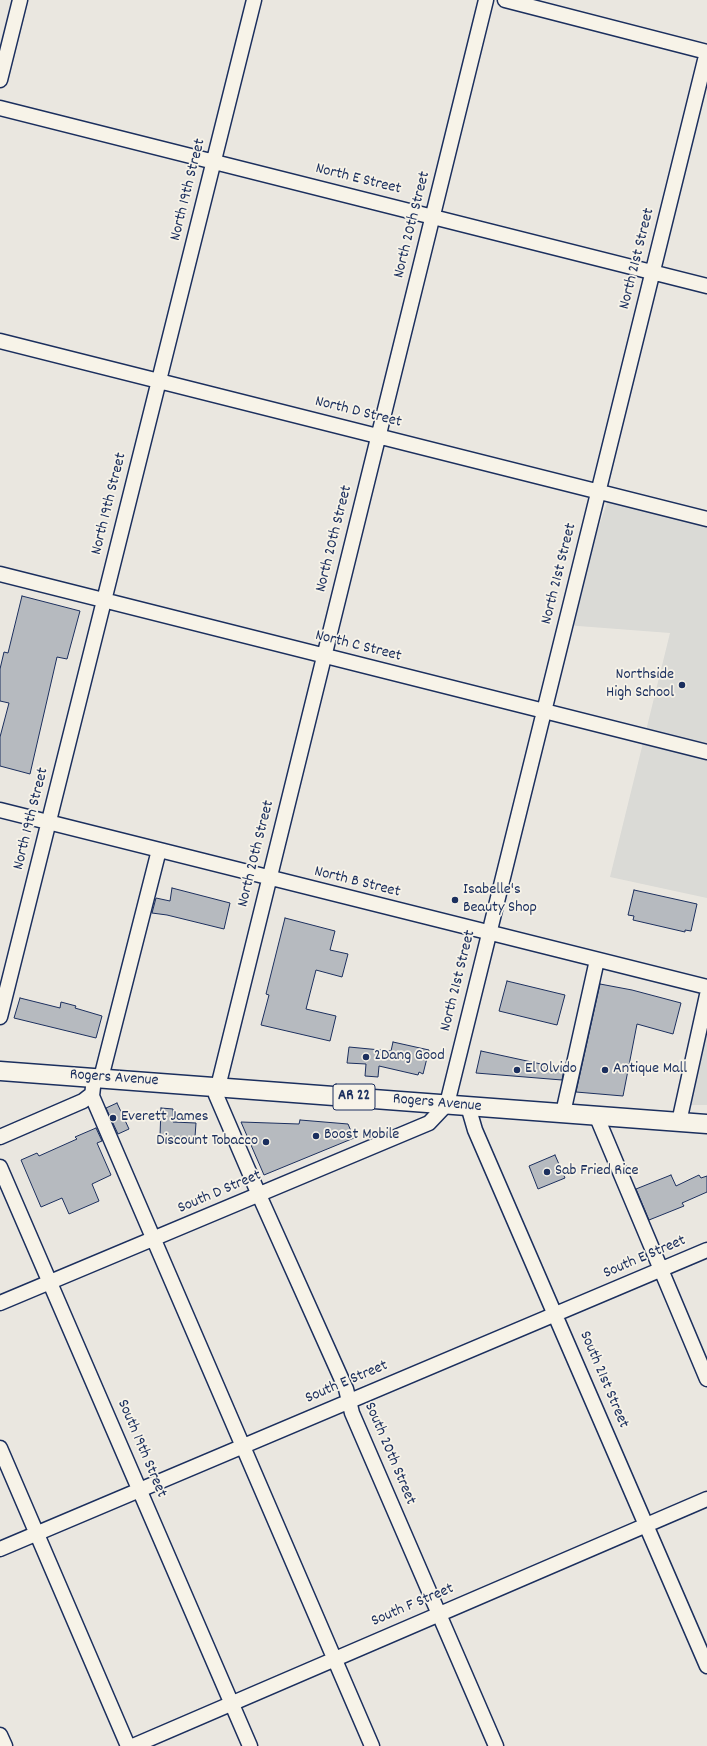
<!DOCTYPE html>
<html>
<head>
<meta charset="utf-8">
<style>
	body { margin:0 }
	canvas { display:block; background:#eae7e0 }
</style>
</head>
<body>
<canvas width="707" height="1746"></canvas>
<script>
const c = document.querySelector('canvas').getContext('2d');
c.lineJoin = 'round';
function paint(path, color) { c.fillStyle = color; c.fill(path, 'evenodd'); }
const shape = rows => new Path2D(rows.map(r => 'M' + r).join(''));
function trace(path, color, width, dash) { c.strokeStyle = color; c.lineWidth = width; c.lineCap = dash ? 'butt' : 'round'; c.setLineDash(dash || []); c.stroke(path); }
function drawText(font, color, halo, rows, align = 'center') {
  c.font = font + ' Dekko,sans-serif'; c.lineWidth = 3.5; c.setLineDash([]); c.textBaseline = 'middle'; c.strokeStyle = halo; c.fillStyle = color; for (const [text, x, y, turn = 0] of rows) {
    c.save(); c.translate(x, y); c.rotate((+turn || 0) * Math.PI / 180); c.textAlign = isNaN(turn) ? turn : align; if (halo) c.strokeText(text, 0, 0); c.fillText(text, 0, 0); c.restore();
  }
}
paint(shape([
	[610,494,707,519,707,898,610,877,670,633,565,625],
	[707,1000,707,1105,682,1105]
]), '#dadad6');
const building = shape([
	[22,596,80,611,67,659,57,657,30,774,0,766,0,737,9,703,0,701,0,669,4,652,8,653,22,596],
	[172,888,230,903,224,929,167,915,152,913,156,898,170,901,172,888],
	[634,890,697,904,691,931,685,930,685,932,633,920,634,916,628,915,634,890],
	[285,918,335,931,330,950,348,954,342,977,316,970,306,1009,336,1016,330,1041,261,1025,269,995,266,994,285,918],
	[507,981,565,995,557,1025,499,1011,507,981],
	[600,984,632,990,681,1003,673,1034,637,1024,623,1096,576,1092,600,984],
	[20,998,60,1008,61,1002,76,1006,75,1008,102,1016,96,1038,14,1018,20,998],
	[393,1042,429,1050,423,1074,419,1072,418,1075,379,1066,378,1077,365,1076,366,1064,347,1063,349,1047,391,1051,393,1042],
	[481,1051,564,1069,562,1080,476,1073,481,1051],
	[117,1103,129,1129,118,1134,106,1108,117,1103],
	[161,1108,173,1109,173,1122,196,1123,195,1137,160,1136,161,1108],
	[300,1120,348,1124,354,1138,264,1175,241,1122,299,1124,300,1120],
	[96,1128,102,1141,97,1143,111,1175,92,1184,99,1201,69,1214,62,1198,41,1207,21,1160,37,1153,39,1156,77,1139,75,1137,96,1128],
	[555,1155,565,1178,538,1189,529,1166,555,1155],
	[671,1175,676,1186,699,1175,701,1178,707,1176,707,1192,682,1203,684,1206,649,1220,636,1189,671,1175]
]);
paint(building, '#b6babf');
trace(building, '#1b2f5e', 1);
const minor = shape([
	[486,0,216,1095,259,1195,346,1389,352,1413,496,1746],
	[505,0,707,52],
	[0,80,20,0],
	[0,108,707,286],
	[0,341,707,519],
	[0,574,707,752],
	[0,810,707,987],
	[0,1017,254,0],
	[94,1078,92,1096,372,1746],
	[101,1078,159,850],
	[468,1106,475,1130,707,1666],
	[563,1113,597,960],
	[596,1115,707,1379],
	[679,1122,707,995],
	[0,1137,83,1101,92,1094],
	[0,1167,250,1746],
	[0,1303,429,1123,447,1104,707,52],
	[0,1448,128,1746],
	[0,1549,707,1250],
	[0,1735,5,1746],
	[133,1746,707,1499]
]);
const major = shape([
	[0,1071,707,1124]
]);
trace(minor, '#1b2f5e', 17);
trace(major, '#1b2f5e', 21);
trace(minor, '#f7f3e8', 14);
trace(major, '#f7f3e8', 18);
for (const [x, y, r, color] of [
	[682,685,4,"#1b2f5e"],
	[455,900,4,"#1b2f5e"],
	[366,1057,4,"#1b2f5e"],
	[517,1070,4,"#1b2f5e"],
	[605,1070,4,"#1b2f5e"],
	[113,1118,4,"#1b2f5e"],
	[316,1136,4,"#1b2f5e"],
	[266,1142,4,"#1b2f5e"],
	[547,1172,4,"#1b2f5e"]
]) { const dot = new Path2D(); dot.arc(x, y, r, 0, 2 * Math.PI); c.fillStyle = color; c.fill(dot); trace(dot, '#f7f3e8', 1.5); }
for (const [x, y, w] of [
	[354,1097,42]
]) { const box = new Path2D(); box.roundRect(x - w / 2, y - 13, w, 26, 3); c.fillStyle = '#f7f3e8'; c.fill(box); trace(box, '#1b2f5e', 1); }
drawText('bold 15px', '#1b2f5e', null, [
	["AR 22",354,1097]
]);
drawText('16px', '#1b2f5e', '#f7f3e8', [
	["North E Street",358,180,14],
	["North 19th Street",189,190,-76],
	["North 20th Street",413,225,-76],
	["North 21st Street",638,259,-76],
	["North D Street",358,413,14],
	["North 19th Street",110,504,-76],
	["North 20th Street",335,539,-76],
	["North 21st Street",560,574,-76],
	["North C Street",358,647,14],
	["North 19th Street",32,819,-76],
	["North 20th Street",257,854,-76],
	["North B Street",357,883,14],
	["North 21st Street",459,981,-76],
	["Rogers Avenue",114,1079,4],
	["Rogers Avenue",437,1104,5],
	["South D Street",220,1193,-23],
	["South E Street",645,1258,-23],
	["South 21st Street",603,1380,67],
	["South E Street",347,1383,-23],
	["South 19th Street",141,1449,67],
	["South 20th Street",389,1454,67],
	["South F Street",413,1606,-23]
]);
drawText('16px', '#1b2f5e', '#f7f3e8', [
	["Northside",674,676,"right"],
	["High School",674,694,"right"],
	["Isabelle's",463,891],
	["Beauty Shop",463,909],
	["2Dang Good",374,1057],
	["El Olvido",525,1070],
	["Antique Mall",613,1070],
	["Everett James",121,1118],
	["Boost Mobile",324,1136],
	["Discount Tobacco",258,1142,"right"],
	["Sab Fried Rice",555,1172]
], 'left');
</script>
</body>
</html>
